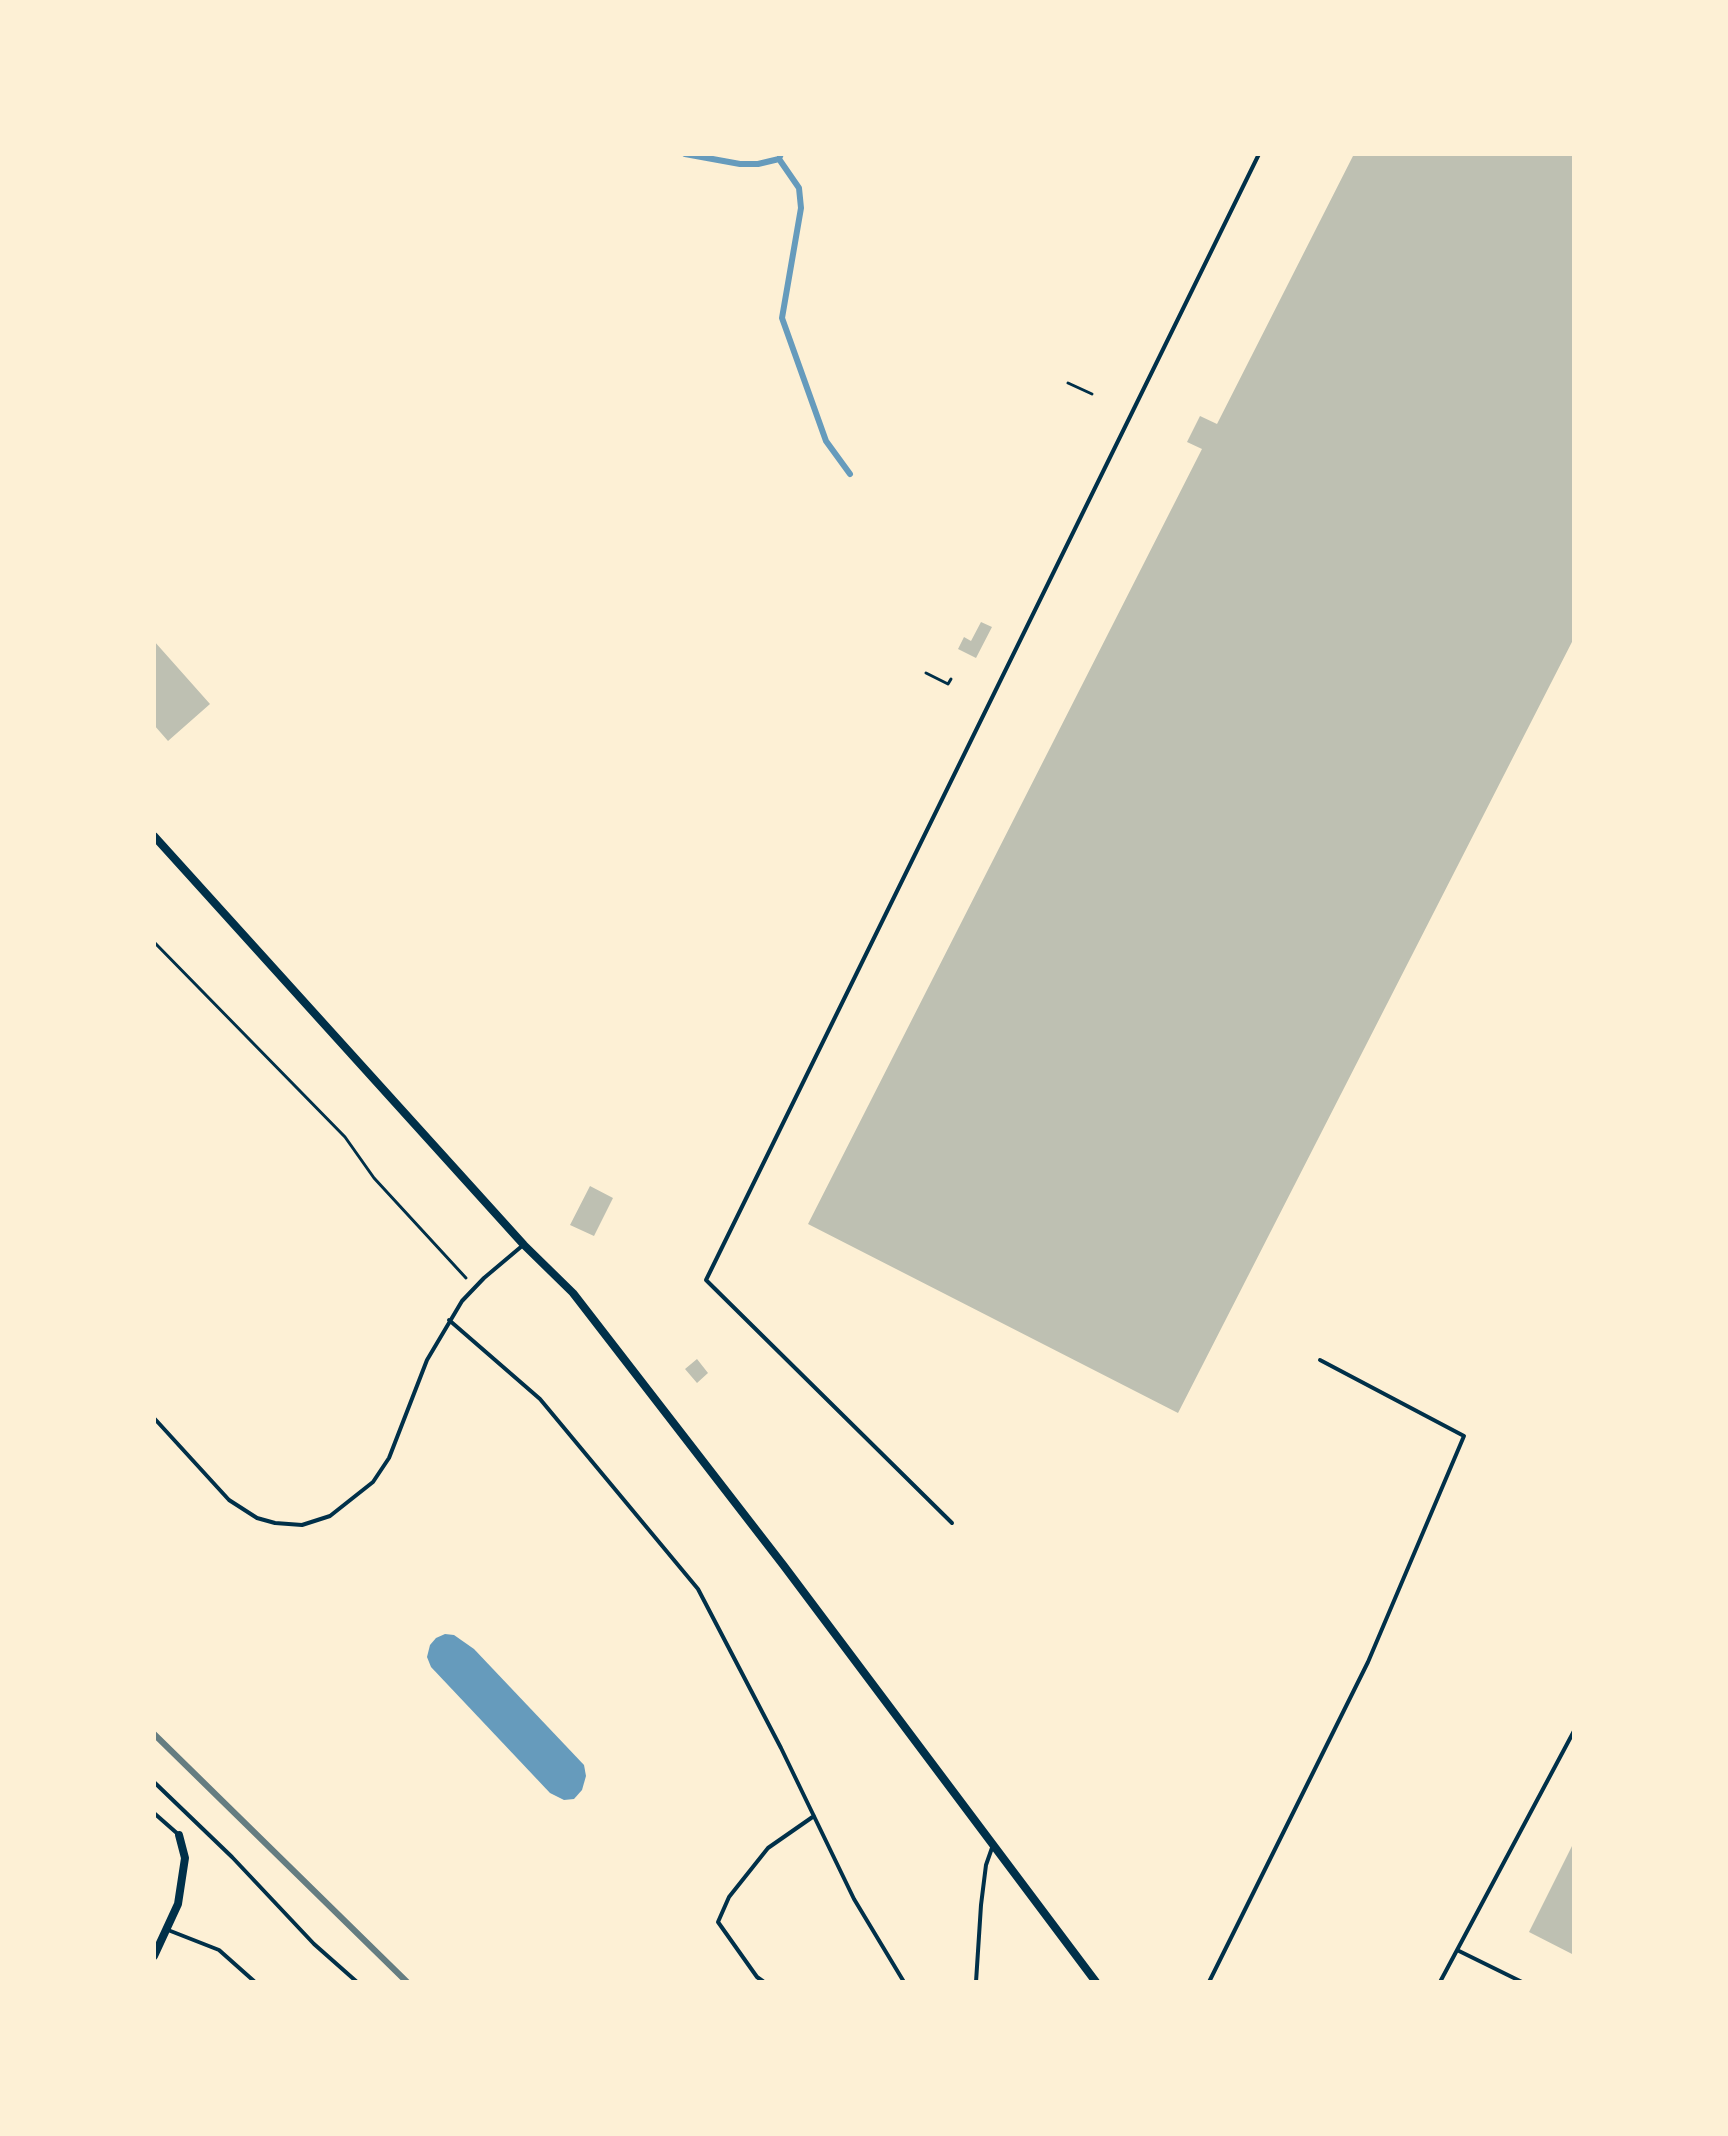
<!DOCTYPE html>
<html>
<head>
<meta charset="utf-8">
<style>
	body { margin:0 }
	#map { position:relative; width:1728px; height:2136px; overflow:hidden; background:#fdf0d5; font-family:"Sofia Sans Condensed",sans-serif }
	canvas { display:block }
	.frame { position:absolute; inset:0; border:156px solid #fdf0d5; pointer-events:none }
</style>
</head>
<body>
<div id="map">
<canvas width="1728" height="2136"></canvas>
<div class="frame"></div>
</div>
<script>
const c = document.querySelector('canvas').getContext('2d');
c.lineJoin = 'round';
function paint(path, color) { c.fillStyle = color; c.fill(path, 'evenodd'); }
const shape = rows => new Path2D(rows.map(r => 'M' + r).join(''));
function trace(path, color, width, dash) { c.strokeStyle = color; c.lineWidth = width; c.lineCap = dash ? 'butt' : 'round'; c.setLineDash(dash || []); c.stroke(path); }
paint(shape([
	[445,1634,454,1635,474,1649,584,1765,586,1776,582,1790,574,1799,564,1800,550,1793,431,1667,427,1657,430,1645,436,1638]
]), '#669bbc');
trace(shape([
	[685,154,740,164,758,164,779,159,781,154],
	[779,159,799,188,801,208,782,318,826,441,850,474]
]), '#669bbc', 6);
paint(shape([
	[1354,154,1574,154,1574,638,1178,1413,808,1224,1202,449,1187,442,1200,416,1217,424],
	[981,622,992,627,976,658,958,649,964,637,971,641],
	[154,641,210,704,168,741,154,725],
	[590,1186,613,1198,594,1236,570,1225],
	[697,1359,708,1373,697,1383,685,1369],
	[1574,1842,1574,1955,1529,1932]
]), '#bec0b2');
trace(shape([
	[1068,383,1092,394],
	[926,673,948,684,951,679],
	[154,942,345,1137,374,1178,466,1278]
]), '#003049', 3);
trace(shape([
	[449,1320,540,1399,698,1589,781,1748,854,1899,904,1982],
	[154,1418,229,1500,257,1518,275,1523,302,1525,330,1516,373,1482,389,1458,427,1360,462,1301,484,1278,522,1246],
	[952,1523,706,1280,1259,154],
	[154,1782,232,1857,314,1944,357,1982],
	[154,1813,179,1835],
	[168,1930,219,1950,255,1982],
	[1457,1950,1522,1982],
	[764,1982,757,1977,718,1922,729,1897,768,1848,814,1816],
	[976,1982,981,1905,986,1865,993,1845],
	[1209,1982,1368,1662,1464,1436,1320,1360],
	[1440,1982,1574,1731]
]), '#003049', 4);
trace(shape([
	[154,836,524,1245,573,1293,784,1566,1096,1982],
	[154,1956,178,1904,185,1858,179,1835]
]), '#003049', 8);
trace(shape([
	[154,1734,407,1982]
]), '#657d81', 6);
</script>
</body>
</html>
